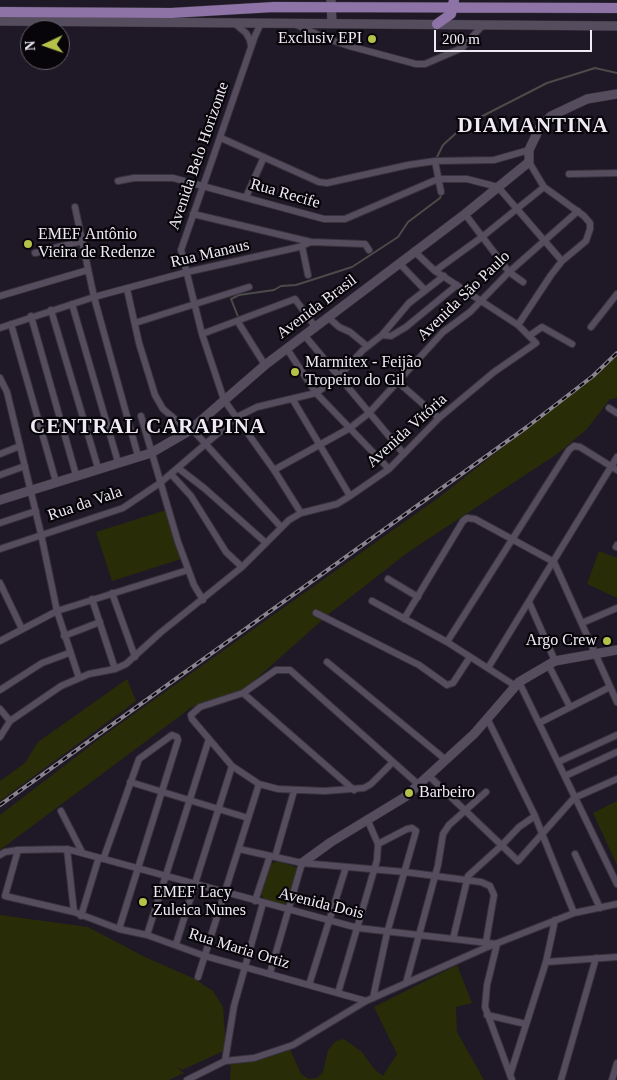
<!DOCTYPE html>
<html>
<head>
<meta charset="utf-8">
<style>
	body { margin:0 }
	#map { position:relative; width:617px; height:1080px; overflow:hidden; background:#1f1826; font-family:"Times New Roman",serif }
	canvas { display:block }
	.north { position:absolute; left:20px; top:20px; width:50px; height:50px; box-sizing:border-box; background:#08050a; border:1px solid #646168; border-radius:50%; rotate:267deg; font-size:14px; font-weight:700; line-height:20px; text-align:center; color:#efebf4 }
	.north::after { content:''; display:block; margin:auto; width:18px; height:22px; background:#b4c24a; clip-path:polygon(50% 0,100% 100%,50% 72%,0 100%) }
	.scale { position:absolute; left:434px; top:30px; width:158px; height:22px; box-sizing:border-box; border:2px solid #efebf4; border-top:0; padding-left:6px; font-size:15px; line-height:18px; white-space:nowrap; color:#efebf4; -webkit-text-stroke:4px #08050a; paint-order:stroke }
</style>
</head>
<body>
<div id="map">
<canvas width="617" height="1080"></canvas>
<div class="north">N</div>
<div class="scale">200 m</div>
</div>
<script>
const c = document.querySelector('canvas').getContext('2d');
c.lineJoin = 'round';
function paint(path, color) { c.fillStyle = color; c.fill(path, 'evenodd'); }
const shape = rows => new Path2D(rows.map(r => 'M' + r).join(''));
function trace(path, color, width, dash) { c.strokeStyle = color; c.lineWidth = width; c.lineCap = dash ? 'butt' : 'round'; c.setLineDash(dash || []); c.stroke(path); }
function drawText(font, color, halo, rows, align = 'center') {
  c.font = font + ' "Times New Roman",serif'; c.lineWidth = 4.5; c.setLineDash([]); c.textBaseline = 'middle'; c.strokeStyle = halo; c.fillStyle = color; for (const [text, x, y, turn = 0] of rows) {
    c.save(); c.translate(x, y); c.rotate((+turn || 0) * Math.PI / 180); c.textAlign = isNaN(turn) ? turn : align; if (halo) c.strokeText(text, 0, 0); c.fillText(text, 0, 0); c.restore();
  }
}
paint(shape([
	[617,355,617,398,610,399,587,429,557,454,407,553,329,614,246,688,238,693,192,707,0,850,0,815,103,736,438,498,593,377],
	[166,510,181,559,112,581,96,532],
	[599,551,617,558,617,598,587,584],
	[127,679,136,701,0,801,0,781,25,763,38,742],
	[617,801,617,865,593,813],
	[278,861,298,868,287,906,264,899,261,894,271,864],
	[0,915,88,927,145,957,193,978,213,991,223,1007,226,1050,182,1070,175,1066,184,1073,169,1080,0,1080],
	[457,965,472,1003,456,1007,457,1032,484,1080,230,1080,231,1058,248,1058,259,1053,290,1049,301,1074,309,1079,317,1078,323,1072,328,1050,336,1041,344,1039,362,1052,374,1069,383,1076,397,1054,374,1007]
]), '#282d08');
trace(shape([
	[436,159,443,145,465,125,547,83,595,68,617,73],
	[239,319,231,299,239,295,274,290,281,286,296,285,352,267,398,237,408,222,440,198,442,193]
]), '#4b4b49', 2);
const street = shape([
	[234,23,246,33,250,40,251,46],
	[261,23,255,36,181,250,202,334,224,400,274,470,301,513],
	[297,25,325,38,349,46,416,64,425,64,462,48,483,25],
	[221,138,319,182,327,183,408,165,435,161,494,160,529,150],
	[435,161,441,192],
	[569,174,617,173],
	[118,181,134,178,173,178,324,219,345,219,438,179,467,179,498,187,562,261],
	[246,197,264,157],
	[75,207,94,297,138,456],
	[193,214,311,242,365,244,369,250],
	[465,214,509,272,523,282],
	[302,246,308,275],
	[35,253,82,241],
	[399,263,424,289],
	[435,271,482,237,544,187],
	[127,289,139,343,155,395,163,409,189,431],
	[0,296,88,270],
	[72,304,118,462],
	[51,310,98,468],
	[31,316,76,475],
	[329,318,339,327,350,332,367,346],
	[238,322,265,365],
	[135,323,249,287],
	[11,324,56,482],
	[518,325,551,275,562,261,586,241,590,229,590,223,584,216,544,187,529,162],
	[591,327,617,294],
	[0,328,94,297,187,272,299,247,311,242],
	[202,334,295,299,316,328],
	[382,335,391,336,406,327,457,285],
	[305,336,404,454],
	[529,336,542,327,572,344],
	[287,349,316,393,389,469],
	[0,378,7,392,41,534,57,611,79,678],
	[399,383,439,418],
	[293,400,350,496],
	[609,408,617,413],
	[141,416,178,542,194,585,203,600],
	[192,429,281,527],
	[0,454,20,446],
	[178,468,204,488,266,543],
	[274,470,350,428,369,413,443,332,470,312,509,272,578,211],
	[171,474,191,496,226,552,242,567],
	[0,475,25,466],
	[0,523,36,511],
	[616,547,617,545],
	[0,549,123,508,160,483,237,417,257,407,316,393,338,377,363,350,382,335,409,303,444,276],
	[388,579,418,597],
	[0,583,22,629],
	[112,593,135,657],
	[92,599,115,669],
	[372,601,447,642,514,685],
	[529,602,555,661],
	[316,613,419,665,447,685,453,683,470,657],
	[404,619,463,521,467,518,475,519,554,562,617,702],
	[582,623,617,608],
	[64,636,100,622],
	[0,641,57,611,188,570],
	[447,642,569,450,574,446,580,447,617,470],
	[327,662,446,760],
	[548,664,570,707],
	[488,668,617,457],
	[519,682,617,884],
	[0,690,42,663,69,653],
	[243,693,354,790],
	[0,709,10,721],
	[487,718,535,816,574,913],
	[539,723,610,687],
	[0,737,10,721,61,686,89,674,115,669,126,664,160,633,242,567,289,520,301,513,337,504,350,496,389,469,439,418,494,372,536,343,518,325,435,271,414,251],
	[393,762,371,784,364,788,325,791,278,789,259,784,232,766,192,719,191,715,200,707,243,693,276,670,290,670,419,785],
	[558,762,617,735],
	[429,776,518,861,574,798,617,779],
	[565,776,617,752],
	[130,782,248,818],
	[61,811,82,852],
	[67,849,74,912],
	[239,849,302,863,405,872,481,882,490,886,494,895,486,942],
	[18,850,5,896,74,912,119,929,147,935,205,956,366,1001],
	[575,854,600,908],
	[0,855,5,852,18,850,67,849,358,928,497,944],
	[275,857,294,791],
	[255,901,270,856],
	[81,916,98,860,104,857,139,759,172,735,177,737,178,740,119,929],
	[147,935,209,739],
	[453,939,468,876,501,846,519,827,535,816],
	[176,944,232,766],
	[497,944,487,985,485,1007,512,1080],
	[546,962,617,957],
	[270,973,302,863],
	[198,977,259,784],
	[406,983,438,865,443,834,449,825,486,792],
	[309,985,346,867],
	[338,993,377,860,378,844,368,821],
	[373,998,387,933,416,831,412,828,407,829,378,844],
	[487,1015,526,1024],
	[225,1061,234,1006,263,903],
	[510,1075,546,962,555,920],
	[187,1080,225,1061,254,1058,293,1045,366,1001,485,948,574,913,617,904],
	[561,1080,596,958],
	[612,1080,617,1063]
]);
const secondary = shape([
	[331,0,332,23],
	[0,21,617,26],
	[0,500,151,453,189,431,265,365,465,214,529,162,529,150,540,127,551,116,587,99,617,94],
	[302,863,331,842,405,797,474,734,519,682,555,661,617,650]
]);
const primary = shape([
	[0,12,171,13,274,7,617,8],
	[437,24,451,14,454,0]
]);
trace(street, '#37323c', 8);
trace(secondary, '#37323c', 10);
trace(primary, '#37323c', 11);
trace(street, '#554d5d', 6);
trace(secondary, '#554d5d', 9);
trace(primary, '#8e73a6', 10);
const rail = shape([
	[0,805,527,427,593,376,617,353]
]);
trace(rail, '#89838f', 4);
trace(rail, '#08050a', 2, [5.5]);
for (const [x, y, r, color] of [
	[372,39,5,"#b4c24a"],
	[28,244,5,"#b4c24a"],
	[295,372,5,"#b4c24a"],
	[607,641,5,"#b4c24a"],
	[409,793,5,"#b4c24a"],
	[143,902,5,"#b4c24a"]
]) { const dot = new Path2D(); dot.arc(x, y, r, 0, 2 * Math.PI); c.fillStyle = color; c.fill(dot); trace(dot, '#08050a', 2); }
drawText('16px', '#efebf4', '#08050a', [
	["Exclusiv EPI",362,39,"right"],
	["EMEF Antônio",38,235],
	["Vieira de Redenze",38,253],
	["Marmitex - Feijão",305,363],
	["Tropeiro do Gil",305,381],
	["Argo Crew",597,641,"right"],
	["Barbeiro",419,793],
	["EMEF Lacy",153,893],
	["Zuleica Nunes",153,911]
], 'left');
drawText('16px', '#efebf4', '#08050a', [
	["Avenida Belo Horizonte",199,156,-71],
	["Rua Recife",285,194,16],
	["Rua Manaus",210,254,-13],
	["Avenida São Paulo",464,296,-44],
	["Avenida Brasil",317,307,-37],
	["Avenida Vitória",407,431,-42],
	["Rua da Vala",85,504,-19],
	["Avenida Dois",321,904,14],
	["Rua Maria Ortiz",239,949,17]
]);
c.letterSpacing = '1px';
drawText('bold 21px', '#efebf4', '#08050a', [
	["DIAMANTINA",533,127],
	["CENTRAL CARAPINA",148,428]
]);
c.letterSpacing = '0px';
</script>
</body>
</html>
